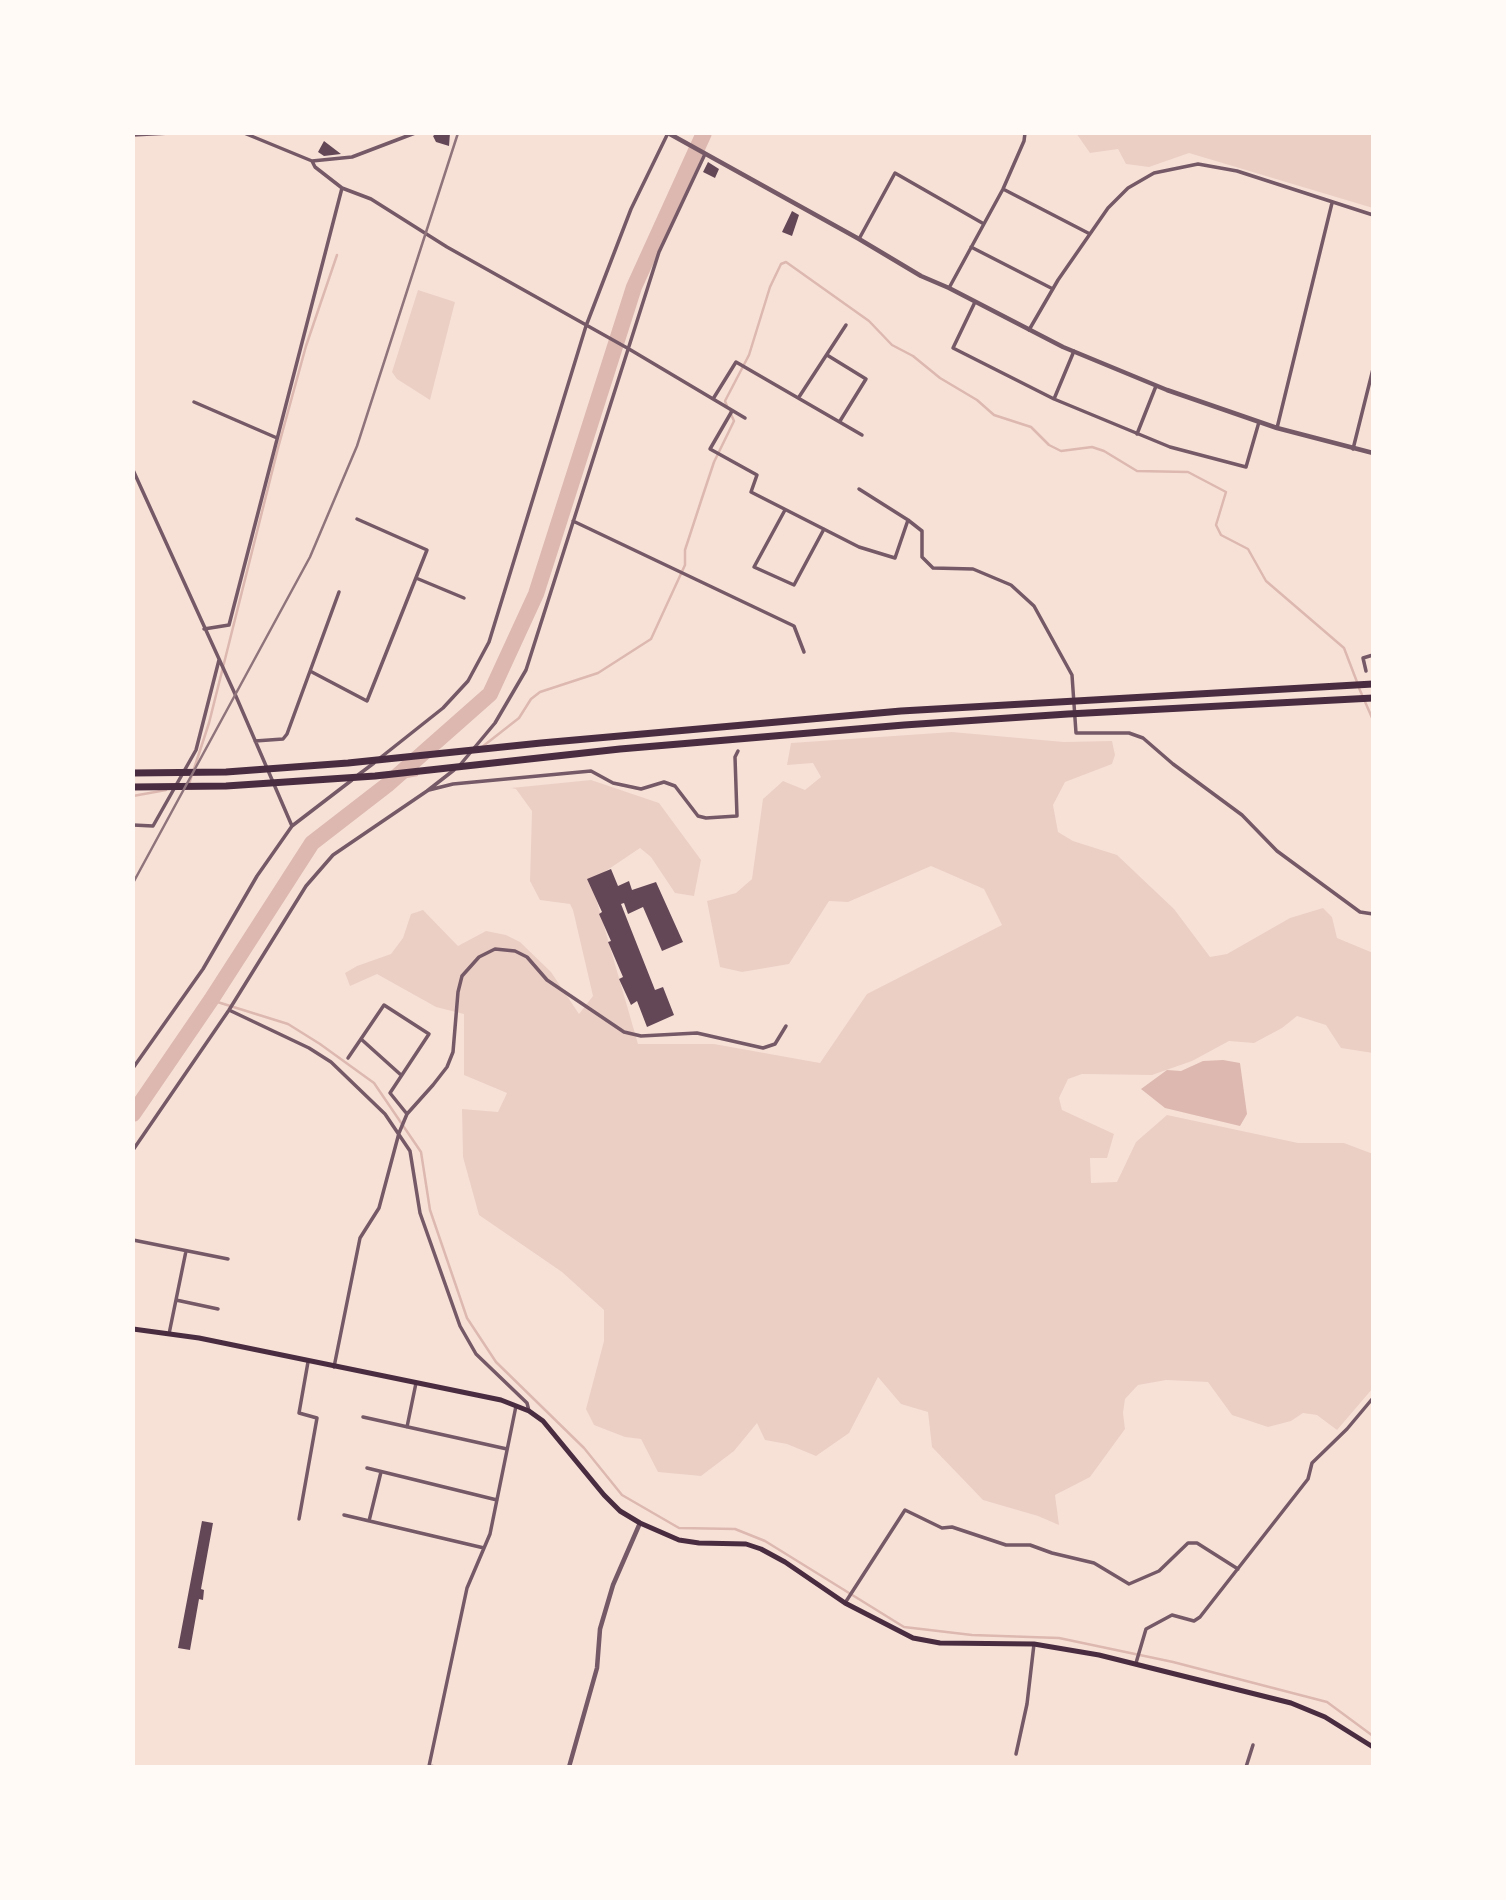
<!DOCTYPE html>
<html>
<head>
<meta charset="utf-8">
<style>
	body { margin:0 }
	#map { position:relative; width:1506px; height:1900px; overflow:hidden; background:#f7e1d7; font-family:Roboto,sans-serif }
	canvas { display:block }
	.frame { position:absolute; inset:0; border:135px solid #fffaf5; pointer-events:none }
</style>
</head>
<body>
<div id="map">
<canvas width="1506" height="1900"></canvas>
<div class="frame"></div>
</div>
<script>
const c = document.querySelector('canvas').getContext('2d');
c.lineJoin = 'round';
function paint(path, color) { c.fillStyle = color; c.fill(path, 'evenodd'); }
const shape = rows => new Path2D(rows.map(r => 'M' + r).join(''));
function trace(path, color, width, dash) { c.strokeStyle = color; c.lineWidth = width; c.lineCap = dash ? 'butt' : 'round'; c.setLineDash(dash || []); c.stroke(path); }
paint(shape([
	[1076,133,1373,133,1373,208,1189,153,1149,167,1126,164,1118,149,1090,153],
	[418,290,455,302,430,400,397,379,392,372],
	[952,732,1064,742,1112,741,1115,755,1112,764,1065,782,1053,805,1058,832,1073,841,1117,855,1174,909,1210,957,1227,954,1290,918,1323,908,1332,917,1337,938,1373,953,1373,1053,1341,1048,1326,1025,1297,1016,1282,1028,1254,1043,1229,1041,1192,1061,1152,1075,1082,1074,1068,1079,1059,1098,1062,1110,1114,1134,1107,1158,1090,1158,1091,1183,1117,1182,1136,1142,1167,1115,1298,1143,1344,1143,1373,1154,1373,1388,1337,1430,1317,1415,1303,1413,1291,1421,1268,1427,1232,1415,1208,1382,1166,1380,1138,1385,1125,1399,1123,1413,1125,1429,1090,1477,1055,1495,1059,1525,1038,1516,983,1500,932,1447,928,1412,901,1404,878,1377,849,1433,816,1456,787,1444,765,1440,757,1423,734,1451,701,1476,658,1472,641,1439,625,1437,594,1425,586,1409,604,1341,604,1310,562,1272,479,1215,463,1157,462,1109,498,1112,507,1093,464,1075,464,1014,436,1007,377,974,350,986,345,973,357,966,391,954,403,938,411,914,423,910,458,946,486,931,506,935,520,942,551,972,579,1014,593,996,573,910,570,904,540,900,530,881,532,811,516,789,511,788,591,780,659,803,701,860,694,896,675,893,651,857,640,848,591,881,638,1044,714,1044,820,1063,867,994,1002,925,984,889,931,866,848,902,829,901,789,964,742,972,720,967,707,901,736,893,752,879,763,799,783,781,805,790,821,777,813,763,787,765,791,743]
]), '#ebcfc5');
paint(shape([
	[1223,1060,1240,1063,1247,1114,1240,1126,1165,1108,1141,1089,1167,1070,1181,1071,1203,1061]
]), '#dcb8b0');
trace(shape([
	[727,406,725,401,749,355,770,287,781,264,786,262,869,321,892,345,913,356,940,378,977,400,994,415,1031,427,1049,445,1061,451,1092,447,1104,451,1137,471,1188,472,1226,492,1216,525,1221,535,1248,549,1266,581,1344,648,1357,682],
	[1359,688,1373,720],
	[482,747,519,718,531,699,540,692,598,673,651,639,685,565,685,550,702,498,714,462,734,421,730,412],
	[394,779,417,775],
	[189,784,209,723,278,448,306,346,337,255],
	[133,796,166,790],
	[211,1000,288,1024,320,1044,374,1083,421,1152,430,1210,467,1318,496,1362,584,1448,622,1495,679,1528,735,1529,765,1541,904,1627,972,1635,1059,1638,1173,1662,1327,1702,1373,1736]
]), '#dcb8b0', 2.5);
trace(shape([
	[133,1114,211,1000,312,843,387,785,490,694,536,594,634,287,704,133]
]), '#dcb8b0', 16);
paint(shape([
	[437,133,450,133,449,146,436,142,433,136],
	[324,141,341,154,324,156,318,152],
	[708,162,719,169,715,178,703,172],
	[792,211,799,215,792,236,782,232],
	[611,869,618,886,629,881,632,890,656,882,683,942,662,951,643,907,628,914,624,903,621,904,655,990,663,987,674,1015,647,1027,637,1001,631,1005,619,979,623,977,608,942,611,941,599,914,602,912,587,879],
	[202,1521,213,1523,201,1589,204,1590,203,1600,199,1599,190,1650,178,1648]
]), '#644757');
trace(shape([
	[244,133,312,161,352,157,415,133],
	[133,135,170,133],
	[342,188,371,199,447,247,629,349,745,418],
	[1003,189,1090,234],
	[859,239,895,173,984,224],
	[971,247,1053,289],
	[949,288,1003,189,1024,141,1025,133],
	[975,302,953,348,1054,399,1170,447,1246,467,1259,422],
	[1029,330,1058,280,1108,208,1128,188,1154,173,1198,164,1237,171,1373,215],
	[827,355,866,379,840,421],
	[799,397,846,325],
	[713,399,736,362,862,435],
	[1054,399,1074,351],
	[194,402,277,438],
	[732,411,710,449,757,475,751,492,859,547,895,558,908,520],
	[1277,428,1332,203],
	[1137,434,1156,386],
	[1353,449,1373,369],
	[133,470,235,694,292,826],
	[859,489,908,520,922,531,922,557,933,568,973,569,1011,585,1034,606,1072,675,1076,733,1129,733,1143,738,1173,764,1242,815,1277,851,1360,912,1373,914],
	[785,510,754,567,794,585,824,529],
	[573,521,794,626,804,652],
	[416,578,464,598],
	[204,629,229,625,342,188,315,167,312,161],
	[310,671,367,701,427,550,357,519],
	[1366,671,1363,658,1373,655],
	[255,741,283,739,287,734,339,592],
	[380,758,443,708,468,681,489,642,586,326,631,209,668,133],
	[460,765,495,723,526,670,659,252,705,154],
	[358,775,374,763],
	[429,790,453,784,591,771,613,783,641,789,664,782,675,786,698,816,706,818,737,816,735,757,738,751],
	[133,825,153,826,196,750,219,660],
	[229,1010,309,1048,331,1062,385,1114,410,1151,420,1213,460,1326,476,1354,527,1403,529,1411],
	[361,1039,401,1075],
	[348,1058,384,1005,429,1034,390,1093,407,1114],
	[133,1068,203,969,257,876,292,826,352,780],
	[133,1150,229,1010,306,886,333,855,427,791,454,770],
	[133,1240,228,1259],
	[176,1300,218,1309],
	[169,1334,186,1251],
	[334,1367,360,1238,379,1208,399,1133,407,1114,433,1085,447,1067,453,1052,458,992,462,976,479,957,495,949,515,951,527,957,547,980,624,1032,641,1036,697,1033,763,1048,775,1044,786,1026],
	[363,1417,507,1449],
	[407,1427,416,1383],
	[367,1468,497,1500],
	[344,1515,484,1548],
	[299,1519,317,1418,299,1413,308,1362],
	[369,1521,381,1472],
	[845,1603,905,1510,942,1528,952,1527,1006,1545,1030,1545,1052,1553,1094,1563,1129,1584,1159,1571,1188,1543,1197,1543,1238,1569],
	[1136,1663,1146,1629,1172,1615,1194,1621,1200,1617,1308,1479,1312,1463,1347,1429,1373,1398],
	[1016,1754,1027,1704,1034,1644],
	[435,1767,429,1766,467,1588,490,1534,516,1406],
	[1246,1767,1253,1745]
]), '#755966', 3.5);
trace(shape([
	[668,133,859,239,921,276,949,288,1063,347,1167,390,1277,428,1373,453],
	[569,1767,597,1668,600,1629,613,1585,640,1523]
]), '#755966', 4.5);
trace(shape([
	[133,1329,199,1338,501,1400,529,1411,543,1421,604,1495,620,1511,640,1523,679,1540,699,1543,746,1544,761,1549,785,1562,845,1603,913,1638,940,1643,1034,1644,1099,1655,1291,1703,1325,1717,1373,1747]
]), '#4a2c40', 5);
trace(shape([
	[133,773,226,772,348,763,541,743,901,711,1373,684],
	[133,787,226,786,375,776,620,749,904,725,1068,714,1373,698]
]), '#4a2c40', 7);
trace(shape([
	[133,883,310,557,357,446,458,133]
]), '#8f747c', 2.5);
</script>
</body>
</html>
